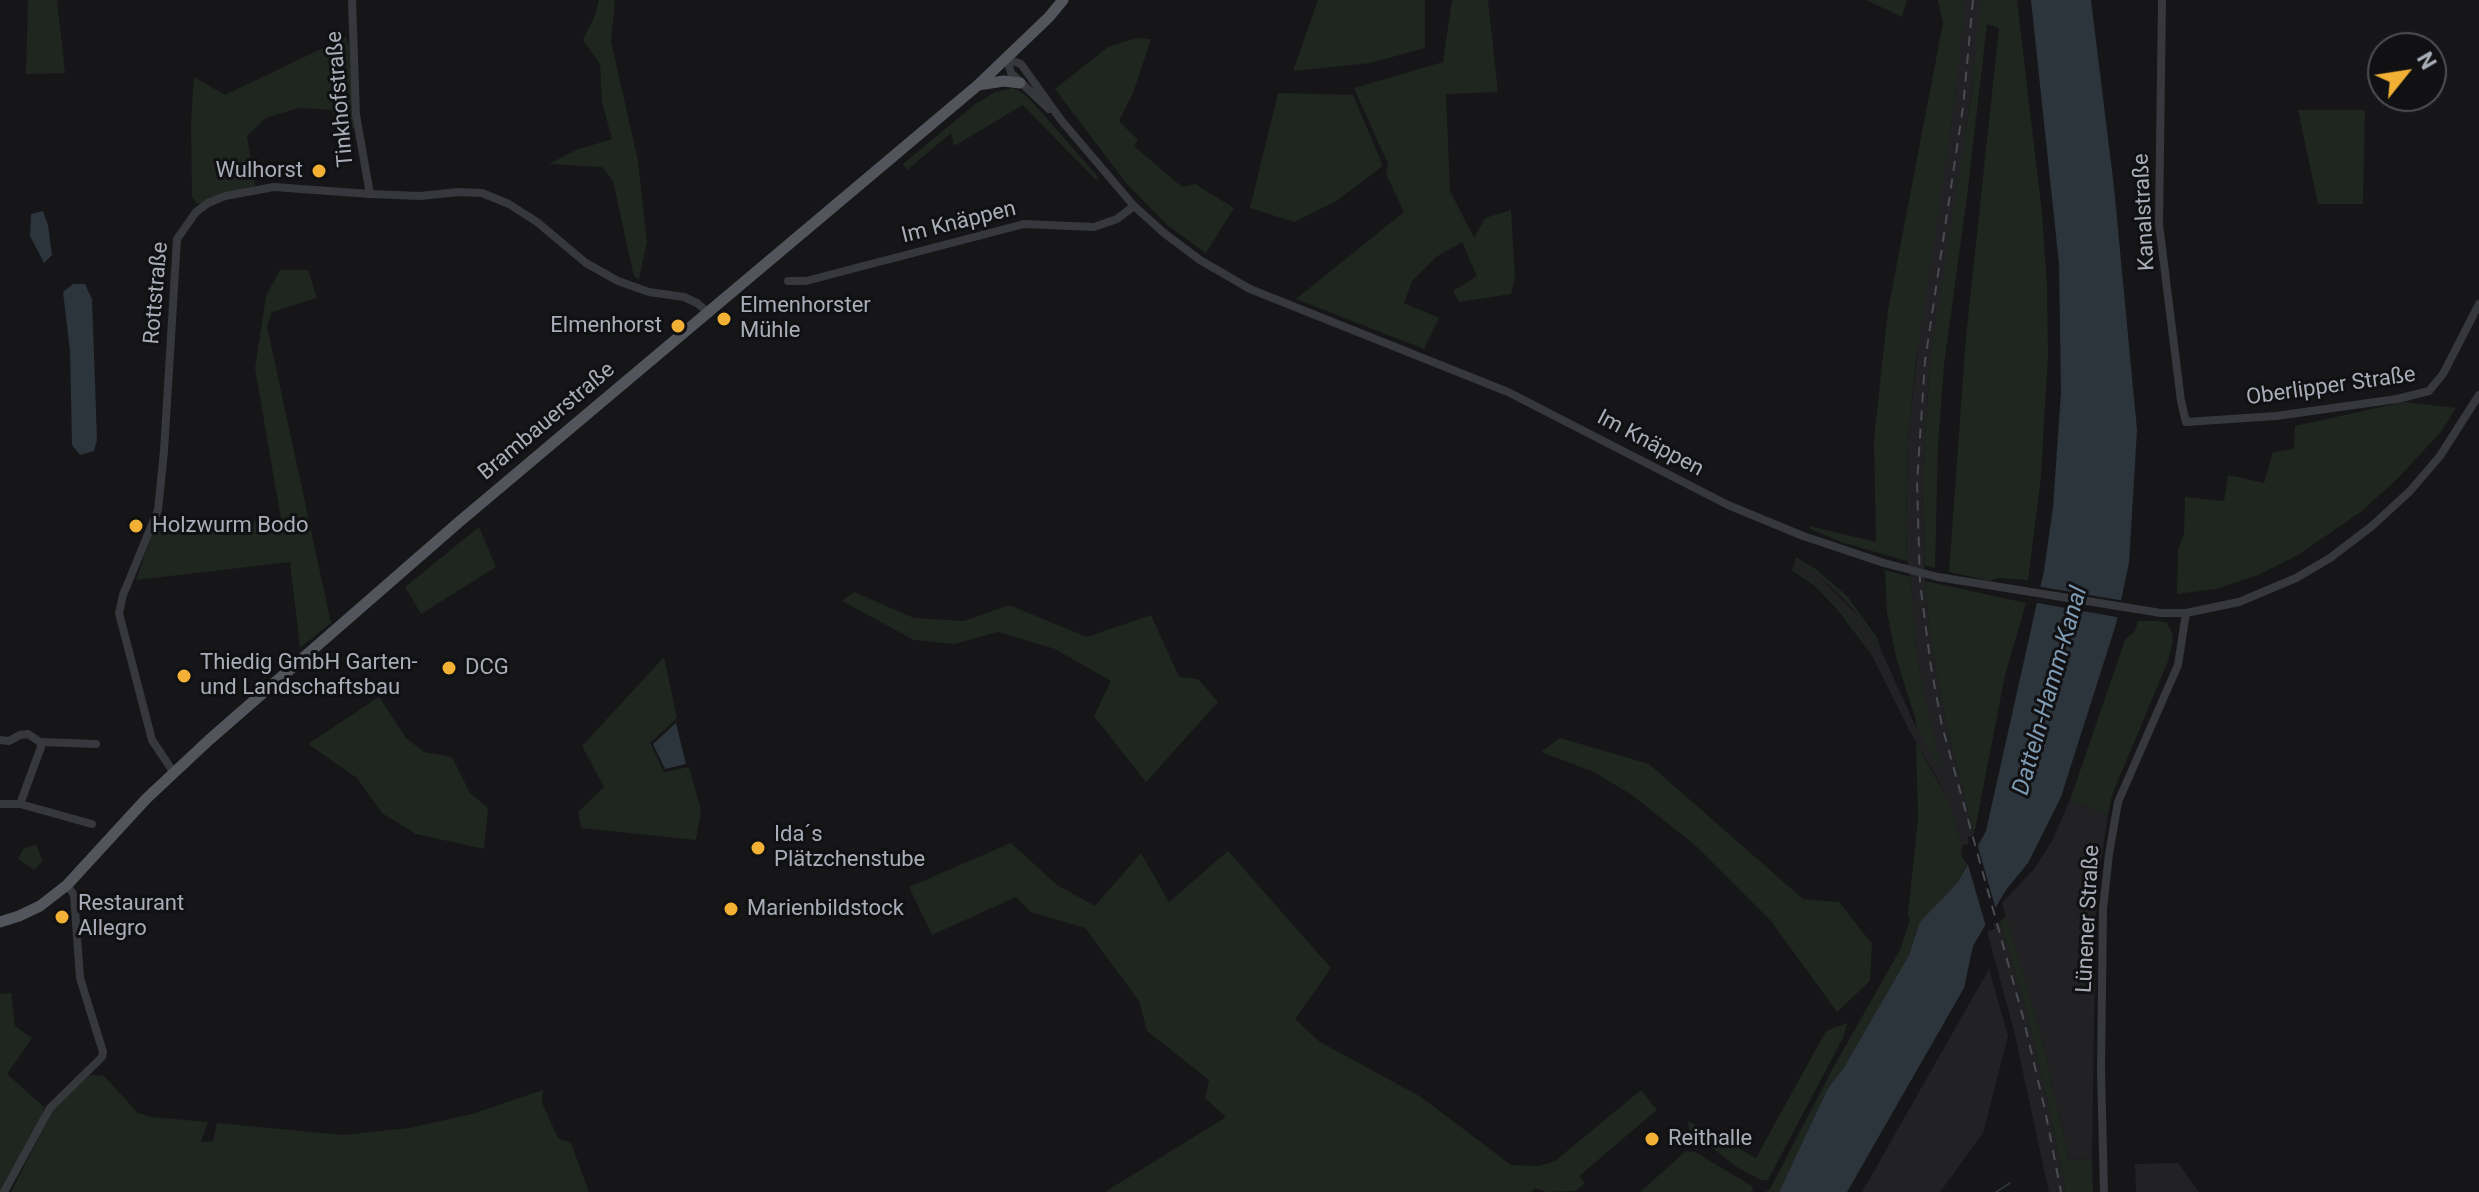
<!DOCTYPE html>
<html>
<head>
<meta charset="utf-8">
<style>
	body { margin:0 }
	#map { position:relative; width:2479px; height:1192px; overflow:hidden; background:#161618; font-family:Roboto,sans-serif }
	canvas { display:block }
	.north { position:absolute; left:2367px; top:32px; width:80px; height:80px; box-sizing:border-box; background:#111113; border:2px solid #4d4f55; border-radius:50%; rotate:60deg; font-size:22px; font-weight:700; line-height:32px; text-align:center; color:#a8adb8 }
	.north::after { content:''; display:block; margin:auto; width:28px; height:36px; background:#f2b134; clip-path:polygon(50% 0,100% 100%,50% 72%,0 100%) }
</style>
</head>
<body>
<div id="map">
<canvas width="2479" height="1192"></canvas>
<div class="north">N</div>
</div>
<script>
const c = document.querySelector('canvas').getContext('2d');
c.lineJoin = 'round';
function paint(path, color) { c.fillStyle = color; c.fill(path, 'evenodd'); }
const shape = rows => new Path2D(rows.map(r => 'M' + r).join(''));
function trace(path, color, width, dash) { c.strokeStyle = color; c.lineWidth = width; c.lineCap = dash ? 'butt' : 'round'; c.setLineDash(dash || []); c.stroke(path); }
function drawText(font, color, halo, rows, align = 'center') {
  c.font = font + ' Roboto,sans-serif'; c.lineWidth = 6; c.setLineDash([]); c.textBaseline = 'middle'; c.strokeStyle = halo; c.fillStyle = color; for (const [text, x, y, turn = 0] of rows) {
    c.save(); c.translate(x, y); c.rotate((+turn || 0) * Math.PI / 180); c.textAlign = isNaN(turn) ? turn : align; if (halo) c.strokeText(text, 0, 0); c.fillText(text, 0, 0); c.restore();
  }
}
paint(shape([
	[1964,0,1981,0,1980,23,1958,194,1930,362,1922,483,1925,581,1930,635,1945,718,1974,835,1968,837,1969,844,1962,845,1948,800,1936,776,1908,728,1860,632,1839,606,1817,585,1793,567,1795,561,1815,573,1861,619,1882,652,1917,730,1940,766,1919,668,1915,638,1911,577,1907,561,1906,525,1908,441,1921,319,1954,106],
	[2070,800,2108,815,2096,894,2092,1159,2069,1160,2042,1038,2002,903,2034,869,2052,841],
	[2000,922,2026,1009,2049,1109,2066,1192,2049,1192,2014,1031,1987,931,1995,929,1993,924],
	[1989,969,2008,1036,1983,1133,1940,1192,1862,1192],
	[2178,1163,2199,1192,2136,1192,2135,1164]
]), '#222225');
paint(shape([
	[28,0,57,0,65,73,26,74],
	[599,0,615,0,611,41,638,161,647,242,639,279,634,277,613,181,602,167,549,164,576,150,612,139,602,102,600,64,583,40,594,18],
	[1318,0,1425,0,1425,48,1370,63,1293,71],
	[1452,0,1488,0,1498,92,1446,94,1450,191,1474,238,1485,218,1511,210,1515,277,1511,294,1459,302,1453,291,1477,276,1462,242,1436,257,1412,281,1404,303,1439,318,1424,349,1296,299,1404,212,1386,174,1388,164,1354,88,1443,62],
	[1866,0,1907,0,1902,17],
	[1938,0,1964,0,1963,20,1954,106,1916,360,1908,441,1906,525,1907,561,1844,543,1810,529,1810,526,1876,542,1874,439,1888,310,1943,23],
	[1981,0,2017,0,2042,213,2047,286,2048,355,2041,477,2028,580,1998,578,1990,581,1949,572,1966,336,1999,28,1987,24,1967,196,1944,365,1938,445,1935,568,1925,565,1922,483,1930,362,1970,104],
	[346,37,349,45,354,128,340,132,332,110,298,108,266,118,247,136,255,186,222,193,202,204,196,203,192,196,191,121,194,77,225,95],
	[1136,38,1151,39,1133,93,1119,121,1138,140,1134,146,1182,187,1195,184,1234,208,1206,253,1167,225,1126,183,1055,89,1108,47],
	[1012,88,1020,91,1029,98,1099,178,1096,180,1023,105,954,146,951,133,907,170,903,164,974,105,995,92],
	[1278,93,1353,95,1383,166,1335,202,1294,222,1250,208],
	[2298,110,2365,110,2363,204,2318,204],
	[280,270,308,270,317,298,272,312,267,326,331,623,300,648,290,562,136,580,153,531,281,519,255,368,266,296],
	[2404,402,2456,408,2441,432,2397,479,2362,511,2298,555,2258,575,2216,589,2177,594,2178,548,2184,535,2185,497,2224,501,2228,475,2264,483,2273,452,2294,449,2295,426],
	[479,527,496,567,421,614,405,587],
	[1796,557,1817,570,1847,596,1876,636,1882,652,1861,619,1844,599,1815,573,1795,561],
	[1793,567,1817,585,1839,606,1860,632,1871,654,1836,608,1816,587,1792,570],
	[1885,570,1911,577,1915,638,1919,668,1941,769,1917,730,1915,718,1896,657,1887,612],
	[1925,581,2026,603,2005,675,1974,835,1945,718,1930,635],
	[854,592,914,618,964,621,1009,605,1087,637,1151,615,1179,677,1198,679,1218,702,1146,782,1094,716,1111,681,1055,649,998,632,954,644,914,640,842,601],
	[2138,621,2160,621,2167,623,2172,633,2173,641,2168,661,2112,795,2108,815,2070,800,2125,640,2135,631],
	[664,657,677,718,650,743,664,772,689,767,701,810,696,840,581,828,578,812,604,787,582,746],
	[379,697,406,738,424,752,452,757,470,793,488,808,484,849,416,834,382,813,357,778,308,744],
	[1560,738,1649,764,1803,899,1839,902,1872,944,1870,981,1837,1012,1771,921,1696,846,1632,795,1594,772,1541,752],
	[1916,742,1948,800,1962,845,1961,856,1967,864,1958,882,1921,922,1909,955,1843,1069,1828,1088,1779,1192,1765,1192,1770,1189,1833,1068,1900,950,1910,920,1908,914,1918,818],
	[1011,843,1057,885,1095,906,1141,853,1169,902,1228,851,1331,968,1295,1019,1320,1042,1421,1097,1511,1165,1539,1166,1555,1161,1641,1090,1657,1110,1579,1176,1585,1183,1575,1191,1545,1192,1535,1188,1531,1192,1105,1192,1226,1117,1205,1098,1209,1080,1147,1031,1139,1001,1085,928,1031,912,1016,897,932,935,909,887],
	[36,845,43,861,34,870,18,859,24,848],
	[2006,915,2042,1038,2069,1160,2092,1159,2093,1192,2066,1192,2049,1109,2026,1009,2000,922],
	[11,993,15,1026,32,1038,7,1074,44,1107,41,1118,0,1192,0,994],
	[1847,1023,1844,1036,1768,1180,1761,1180,1737,1167,1689,1130,1688,1121,1756,1158,1826,1031],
	[93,1075,104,1076,138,1113,150,1117,208,1122,201,1142,213,1141,217,1123,343,1135,409,1128,472,1114,543,1090,542,1103,558,1138,571,1143,589,1192,11,1192,55,1106,88,1076],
	[1686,1151,1695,1152,1752,1186,1753,1192,1640,1192]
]), '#1e261f');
paint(shape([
	[2031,0,2091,0,2114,187,2137,430,2129,563,2116,624,2061,797,2028,863,2006,890,1973,946,1964,988,1847,1192,1779,1192,1828,1088,1843,1069,1909,955,1920,922,1958,882,1986,831,2044,571,2053,507,2061,393,2059,264],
	[43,211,48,225,52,255,44,263,30,236,31,214],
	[73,284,85,284,92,299,97,440,94,451,80,455,72,445,70,351,63,292],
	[676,723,686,764,665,769,653,744]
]), '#2c353c');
paint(shape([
	[2036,586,2125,601,2122,618,2032,602],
	[1976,840,1997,913,1987,930,1966,858]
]), '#161618');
trace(shape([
	[1996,1192,2010,1183]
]), '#2c353c', 2);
trace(shape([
	[352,0,356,115,370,194],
	[2162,0,2159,224,2181,401,2186,422,2276,416,2397,399,2429,391,2443,374,2479,304],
	[1007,59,1021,64,1061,120,1134,206,1164,233,1200,260,1250,289,1508,392,1728,505,1803,536,1884,563],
	[1007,59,1011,73,1049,109],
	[788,281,806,281,1024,224,1094,227,1117,219,1134,206],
	[1938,577,2161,613,2186,613,2239,602,2296,578,2330,558,2372,526,2410,491,2440,456,2479,395],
	[0,740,9,741,20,735,28,734,40,742,41,747,20,804],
	[40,742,96,744],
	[174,773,152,740,119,613,123,595,158,510,164,451,177,239,196,212,208,203,225,196,274,187,370,194,420,196,458,192,482,193,509,204,537,222,586,263,618,281,649,292,684,297,697,303,709,313],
	[0,804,20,804,92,824],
	[4,1192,50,1108,102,1057,103,1052,80,978,74,895,67,885],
	[2104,1192,2101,1070,2103,909,2109,854,2118,802,2178,665,2186,613]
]), '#37383d', 8);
trace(shape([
	[978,85,1004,81,1020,83],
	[0,922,19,916,40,906,67,885,146,799,209,740,459,522,978,85,1049,17,1063,0]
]), '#53555c', 11);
trace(shape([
	[1973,0,1963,107,1925,361,1917,483,1920,583,1931,667,1942,726,2023,1017,2045,1110,2061,1192]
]), '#4a4c52', 2, [10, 8]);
trace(shape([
	[1884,563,1938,577]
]), '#37383d', 8);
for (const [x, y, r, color] of [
	[319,171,8,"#f2b134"],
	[724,319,8,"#f2b134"],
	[678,326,8,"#f2b134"],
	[136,526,8,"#f2b134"],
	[449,668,8,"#f2b134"],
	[184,676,8,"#f2b134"],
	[758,848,8,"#f2b134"],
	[731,909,8,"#f2b134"],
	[62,917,8,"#f2b134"],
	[1652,1139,8,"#f2b134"]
]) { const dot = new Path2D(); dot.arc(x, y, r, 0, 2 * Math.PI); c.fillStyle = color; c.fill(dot); trace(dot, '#111113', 3); }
drawText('22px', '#a8adb8', '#111113', [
	["Tinkhofstraße",341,99,-95],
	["Kanalstraße",2145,212,-93],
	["Im Knäppen",959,223,-14],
	["Rottstraße",157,293,-85],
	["Oberlipper Straße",2331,387,-8],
	["Brambauerstraße",547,422,-40],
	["Im Knäppen",1650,444,28],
	["Lünener Straße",2089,919,-87]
]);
drawText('22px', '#a8adb8', '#111113', [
	["Wulhorst",303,171,"right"],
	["Elmenhorster",740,306],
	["Mühle",740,331],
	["Elmenhorst",662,326,"right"],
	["Holzwurm Bodo",152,526],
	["Thiedig GmbH Garten-",200,663],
	["und Landschaftsbau",200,688],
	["DCG",465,668],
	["Ida´s",774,835],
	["Plätzchenstube",774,860],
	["Restaurant",78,904],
	["Allegro",78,929],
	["Marienbildstock",747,909],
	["Reithalle",1668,1139]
], 'left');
drawText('italic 24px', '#7f9bb3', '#111113', [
	["Datteln-Hamm-Kanal",2051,691,-74]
]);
</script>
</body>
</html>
